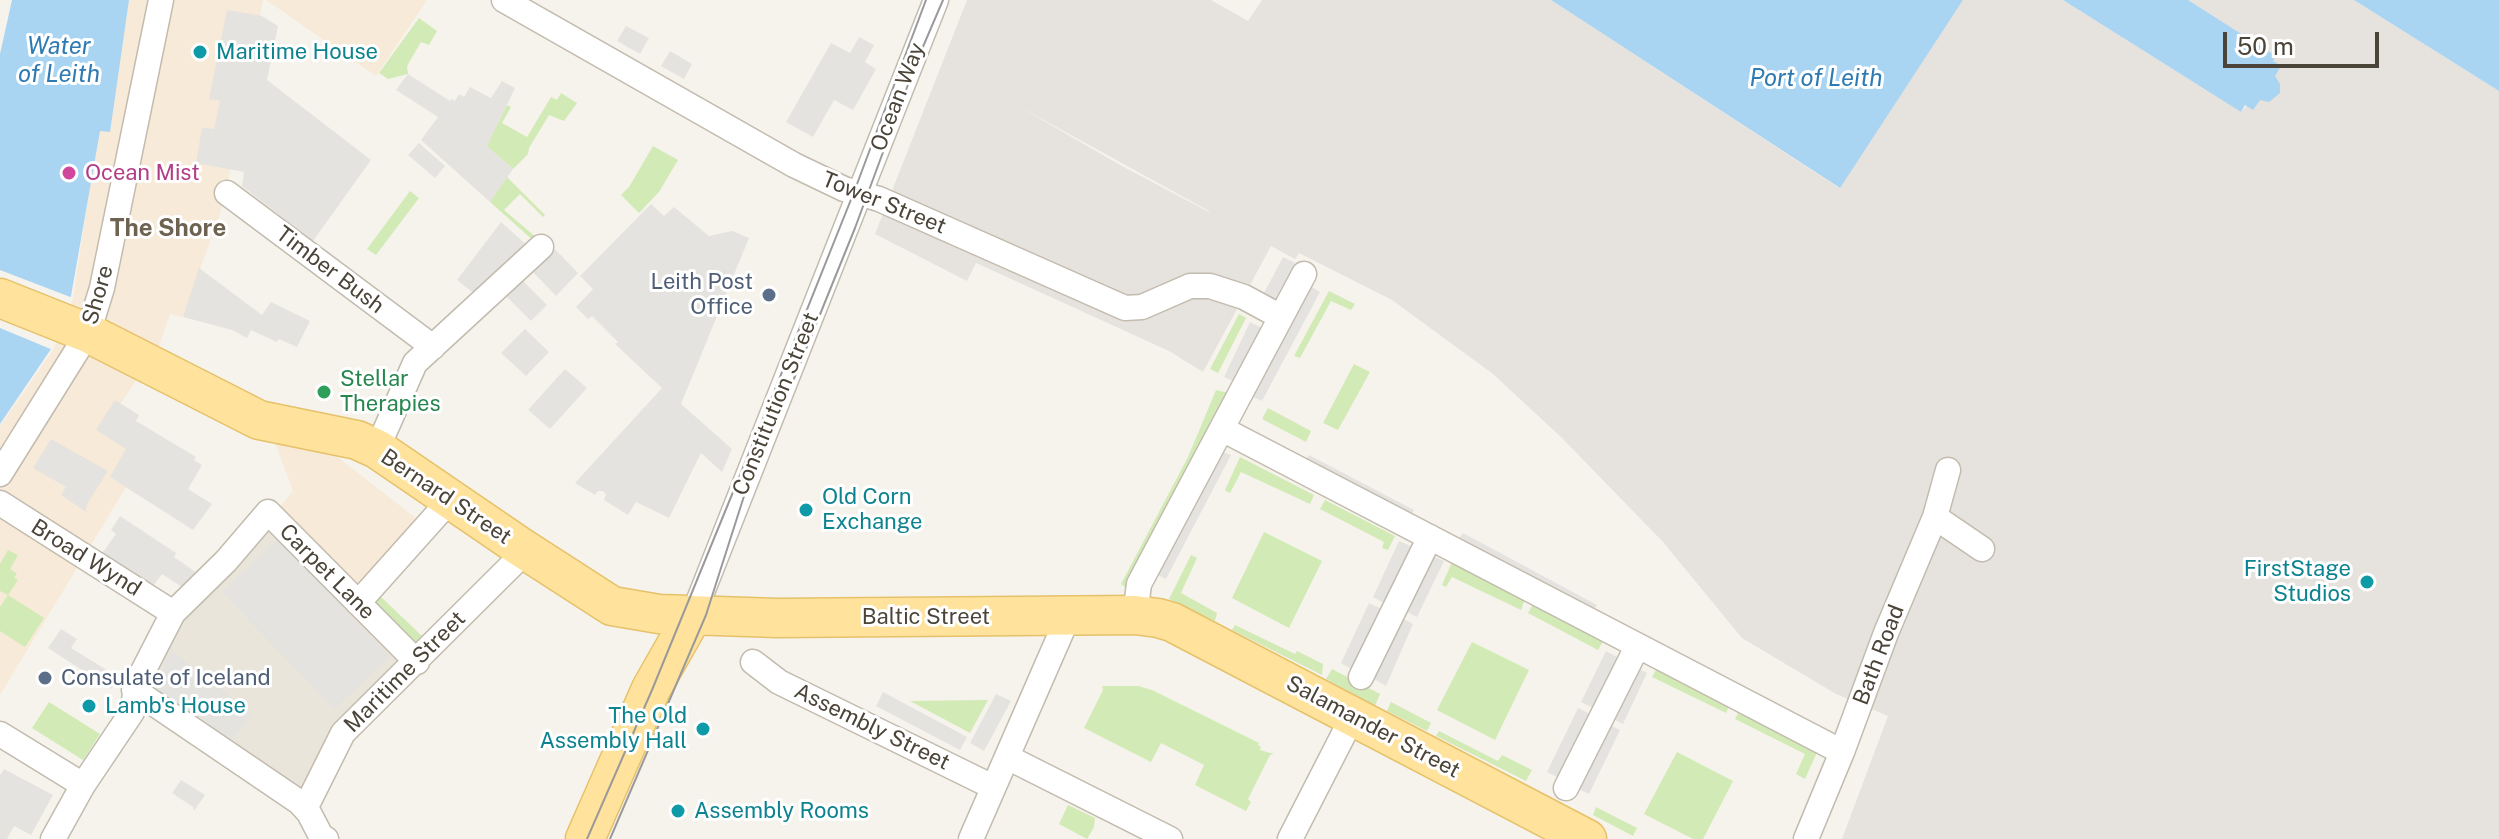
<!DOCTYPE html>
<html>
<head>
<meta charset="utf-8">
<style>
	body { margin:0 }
	#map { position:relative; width:2499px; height:839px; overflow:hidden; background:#f6f3ec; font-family:"Public Sans",sans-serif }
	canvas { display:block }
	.scale { position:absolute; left:2223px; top:32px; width:156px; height:36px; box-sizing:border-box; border:4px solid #4b4439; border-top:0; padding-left:10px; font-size:24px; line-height:28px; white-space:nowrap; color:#4b4439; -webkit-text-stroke:6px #fff; paint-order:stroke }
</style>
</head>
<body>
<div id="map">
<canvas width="2499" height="839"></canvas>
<div class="scale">50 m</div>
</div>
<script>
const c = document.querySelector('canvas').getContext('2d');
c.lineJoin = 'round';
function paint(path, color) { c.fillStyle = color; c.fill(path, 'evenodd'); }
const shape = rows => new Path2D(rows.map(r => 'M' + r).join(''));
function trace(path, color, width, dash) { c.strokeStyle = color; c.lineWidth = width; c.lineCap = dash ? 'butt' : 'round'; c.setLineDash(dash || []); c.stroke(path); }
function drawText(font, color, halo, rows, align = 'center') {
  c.font = font + ' "Public Sans",sans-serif'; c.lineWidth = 6; c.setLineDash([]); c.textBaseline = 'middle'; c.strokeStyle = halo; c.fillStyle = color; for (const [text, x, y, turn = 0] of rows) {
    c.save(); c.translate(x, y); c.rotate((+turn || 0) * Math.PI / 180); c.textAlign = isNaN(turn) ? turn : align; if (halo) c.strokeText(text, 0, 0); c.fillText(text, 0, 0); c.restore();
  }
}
paint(shape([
	[267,523,407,660,299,799,143,689,192,603]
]), '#eae5da');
paint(shape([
	[118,0,263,0,224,202,183,317,170,314,159,346,107,424,149,449,0,695,0,426,53,350,73,298],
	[266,0,427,0,376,76],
	[275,443,321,444,422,523,349,603,267,523,293,491]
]), '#f7ead8');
paint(shape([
	[967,0,1211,0,1248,21,1262,0,1551,0,1839,188,1963,0,2063,0,2241,112,2275,76,2273,61,2276,56,2188,0,2354,0,2499,91,2499,839,1842,839,1888,716,1836,694,1742,638,1663,542,1562,438,1493,374,1392,300,1299,253,1295,259,1271,246,1203,372,1169,351,976,263,967,281,875,234],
	[1018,106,1209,211,1209,212,1122,166]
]), '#e6e2dd');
paint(shape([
	[419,18,437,31,429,45,421,42,407,66,408,74,388,79,379,73],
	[561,93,577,103,564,121,549,115,529,148,528,154,513,169,486,146,507,105,511,107,502,123,527,137,551,97,557,100],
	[653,146,678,160,659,192,639,213,621,195,629,187],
	[506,176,545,215,543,217,520,194,504,210,537,238,535,242,490,202],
	[410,191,419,198,376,255,367,249],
	[1329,291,1355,304,1351,310,1331,301,1300,358,1294,356],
	[1239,314,1246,318,1218,373,1210,369],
	[1354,364,1370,372,1338,430,1323,423],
	[1216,390,1229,393,1126,588,1121,584,1188,457],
	[1268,408,1311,431,1306,442,1262,419],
	[1240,457,1314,495,1310,504,1241,472,1230,493,1225,490],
	[1325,500,1395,536,1388,550,1382,548,1384,542,1320,509],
	[1264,532,1322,561,1289,628,1232,598],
	[8,550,18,555,10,569,17,574,14,577,18,580,8,595,44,618,25,647,0,631,0,607,8,595,0,591,0,564],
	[1191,555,1197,558,1181,593,1217,613,1215,621,1169,599],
	[1452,562,1525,599,1521,610,1452,577,1446,587,1442,585],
	[379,595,423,637,413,647,369,605],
	[1533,604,1603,641,1598,650,1528,613],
	[1235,625,1295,654,1297,651,1323,664,1322,675,1232,630],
	[1472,642,1529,670,1495,740,1437,710],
	[1659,664,1731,702,1726,713,1652,677],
	[1332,669,1380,694,1375,706,1326,679],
	[1102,686,1138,686,1152,690,1259,743,1258,745,1261,747,1260,750,1274,754,1270,755,1248,799,1251,802,1246,811,1195,785,1204,765,1161,743,1151,762,1084,728,1103,690],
	[988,700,970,733,910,701],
	[49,702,100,734,83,760,32,728],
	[1391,702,1431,723,1427,731,1387,711],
	[1742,706,1819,748,1805,779,1796,774,1805,754,1735,719],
	[1439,731,1498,761,1502,755,1532,770,1526,781,1436,736],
	[1677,752,1733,781,1703,839,1693,839,1644,814],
	[1068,805,1095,818,1094,827,1087,839,1059,824],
	[1596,807,1637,828,1633,836,1593,815]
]), '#d2eab5');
paint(shape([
	[227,10,262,16,278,26,267,80,371,160,313,241,242,186,244,172,196,163,202,128,214,129,220,101,209,99],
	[626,26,649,38,640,54,617,41],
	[859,37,874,45,865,62,876,69,853,110,834,100,813,137,786,122,831,43,850,53],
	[670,51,692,64,684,79,661,66],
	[408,74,450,101,452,99,455,101,459,94,464,97,470,87,491,98,502,81,515,88,487,146,513,169,490,202,421,140,438,117,396,90],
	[419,143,445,166,435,178,408,155],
	[651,204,664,216,674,207,709,236,732,231,749,238,681,404,732,449,722,472,701,453,669,518,636,502,628,515,604,500,606,495,603,491,598,491,595,495,575,483,662,388,615,344,618,342,592,316,588,319,576,307,593,289,580,276],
	[501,222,529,247,476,295,457,280],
	[555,249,578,273,556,296,532,271],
	[1283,257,1295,263,1275,300,1264,293],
	[199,268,262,315,271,302,310,321,297,347,279,339,277,342,251,330,247,338,232,330,183,317],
	[522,280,547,305,531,321,505,295],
	[1307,284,1320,292,1262,401,1251,396],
	[1250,322,1262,328,1235,382,1224,377],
	[525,329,549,352,526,376,501,353],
	[565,369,587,388,550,429,528,410],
	[115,400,139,415,136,421,196,457,194,460,202,465,188,489,212,504,193,530,110,477,126,449,96,430],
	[51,439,108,471,87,504,86,512,61,495,66,487,33,468],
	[1220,451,1231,455,1166,579,1154,573],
	[1309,455,1414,510,1409,519,1302,465],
	[120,516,176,553,174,557,200,575,182,587,162,574,151,589,100,556,116,534,111,530],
	[1463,533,1597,605,1592,613,1456,542],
	[278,539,390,657,334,709,222,592],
	[1399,541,1417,549,1389,606,1373,597],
	[1427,553,1444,561,1417,617,1401,609],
	[1369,603,1386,611,1357,672,1341,663],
	[1398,616,1413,624,1386,686,1369,676],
	[61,629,77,639,71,648,118,677,111,689,48,648],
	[171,650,252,714,228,746,151,690],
	[1606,651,1621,659,1597,710,1581,702],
	[1632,665,1647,673,1623,724,1607,716],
	[883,692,967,737,960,750,876,706],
	[996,694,1011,701,984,751,970,743],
	[1578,708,1594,716,1563,780,1547,772],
	[1604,722,1620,730,1589,794,1573,786],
	[4,769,53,795,31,835,14,826,7,839,0,839,0,775],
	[181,780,205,795,194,811,193,807,172,793]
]), '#e5e3e0');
paint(shape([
	[12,0,129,0,110,132,100,131,71,296,51,349,0,424,0,54],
	[1551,0,1963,0,1840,188],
	[2063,0,2188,0,2276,56,2273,61,2281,66,2275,76,2280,84,2280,93,2269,102,2260,100,2253,110,2245,105,2241,112],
	[2354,0,2499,0,2499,91]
]), '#a9d4f2');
paint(shape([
	[0,270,73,298,53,350,0,328]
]), '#f6f3ec');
const street = shape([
	[504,0,794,165,844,189,879,199,1125,308,1142,307,1190,286,1210,286,1244,297,1281,317],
	[227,193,433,347],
	[1222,429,1842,752],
	[377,449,415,363,541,247],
	[0,474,88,333,102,288,161,0],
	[0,503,173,613],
	[1935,517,1982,549],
	[358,603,451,499],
	[693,615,936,0],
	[1135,615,1139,584,1304,274],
	[753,662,779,682,993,787],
	[1361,677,1430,537],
	[134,690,299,802,309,813,321,836,326,839],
	[0,734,83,785],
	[1007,757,1170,839],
	[1566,788,1637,647],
	[304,807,310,799,343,733,526,551],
	[53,839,83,785,132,712,137,683,173,613,226,561,268,512,417,662],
	[971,839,1068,617],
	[1290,839,1353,716],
	[1806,839,1842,752,1886,633,1935,517,1948,470]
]);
const primary = shape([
	[0,298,88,333,259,420,357,440,377,449,519,546,612,606,659,614,777,618,1135,615,1158,618,1172,622,1587,839],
	[585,839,651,689,693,615]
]);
trace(street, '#c2bbae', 27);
trace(primary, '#e6c16a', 41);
trace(street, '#fff', 24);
trace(primary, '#ffe39c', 38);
trace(shape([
	[758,464,789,391,855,228,916,63,943,0],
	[587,839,652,690,776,387,854,192,926,0],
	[610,839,706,615,745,493]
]), '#9a9a9a', 2);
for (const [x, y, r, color] of [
	[200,52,8,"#0f9aa8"],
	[69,173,8,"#d1479c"],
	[769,295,8,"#5c6f8a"],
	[324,392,8,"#2e9e5b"],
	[806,510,8,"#0f9aa8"],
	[2367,582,8,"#0f9aa8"],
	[45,678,8,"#5c6f8a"],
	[89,706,8,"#0f9aa8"],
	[703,729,8,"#0f9aa8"],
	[678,811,8,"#0f9aa8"]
]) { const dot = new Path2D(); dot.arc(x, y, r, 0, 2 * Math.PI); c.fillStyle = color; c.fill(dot); trace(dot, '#fff', 3); }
drawText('22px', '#0d838f', '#fff', [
	["Maritime House",216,52],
	["Old Corn",822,497],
	["Exchange",822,522],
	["FirstStage",2351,569,"right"],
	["Studios",2351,594,"right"],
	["Lamb's House",105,706],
	["The Old",687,716,"right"],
	["Assembly Hall",687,741,"right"],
	["Assembly Rooms",694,811]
], 'left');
drawText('22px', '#4b4439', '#fff', [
	["Ocean Way",898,97,-69],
	["Tower Street",884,203,22],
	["Timber Bush",330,270,37],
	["Shore",98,295,-74],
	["Constitution Street",776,404,-68],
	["Bernard Street",446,497,34],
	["Broad Wynd",86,558,32],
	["Carpet Lane",327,572,45],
	["Baltic Street",926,617],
	["Bath Road",1879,655,-69],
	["Maritime Street",405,672,-45],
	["Assembly Street",872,727,26],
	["Salamander Street",1373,727,28]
]);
drawText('22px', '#b23c85', '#fff', [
	["Ocean Mist",85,173]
], 'left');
drawText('22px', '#4e5e75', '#fff', [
	["Leith Post",753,282],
	["Office",753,307],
	["Consulate of Iceland",61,678,"left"]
], 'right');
drawText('22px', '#27864d', '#fff', [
	["Stellar",340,379],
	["Therapies",340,404]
], 'left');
drawText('italic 24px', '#2e7ab2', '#fff', [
	["Water",59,47],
	["of Leith",59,75],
	["Port of Leith",1816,79]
]);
drawText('bold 24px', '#6e6250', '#fff', [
	["The Shore",168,229]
]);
</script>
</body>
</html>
